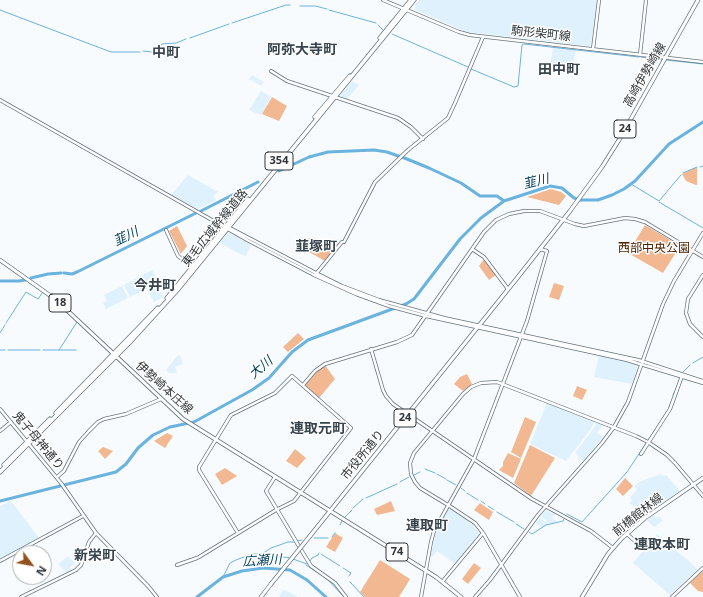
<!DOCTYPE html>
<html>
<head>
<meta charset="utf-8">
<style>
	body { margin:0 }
	#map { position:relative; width:703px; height:597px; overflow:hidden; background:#f8fbfd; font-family:"Noto Sans",sans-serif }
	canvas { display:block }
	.north { position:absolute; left:12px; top:545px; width:40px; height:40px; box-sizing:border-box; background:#fff; border:1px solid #acaeb0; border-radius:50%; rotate:122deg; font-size:11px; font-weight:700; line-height:16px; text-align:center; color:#2f3539 }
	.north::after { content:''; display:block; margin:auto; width:14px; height:18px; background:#93521d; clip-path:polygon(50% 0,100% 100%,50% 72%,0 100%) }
</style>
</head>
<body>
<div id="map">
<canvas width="703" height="597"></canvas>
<div class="north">N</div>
</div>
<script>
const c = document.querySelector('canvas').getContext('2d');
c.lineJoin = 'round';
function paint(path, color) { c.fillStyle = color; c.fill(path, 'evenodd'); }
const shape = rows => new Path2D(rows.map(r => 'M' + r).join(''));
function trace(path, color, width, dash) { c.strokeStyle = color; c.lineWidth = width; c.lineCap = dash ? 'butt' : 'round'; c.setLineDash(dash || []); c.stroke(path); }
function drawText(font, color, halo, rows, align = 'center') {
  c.font = font + ' "Noto Sans","Noto Sans JP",sans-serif'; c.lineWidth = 3; c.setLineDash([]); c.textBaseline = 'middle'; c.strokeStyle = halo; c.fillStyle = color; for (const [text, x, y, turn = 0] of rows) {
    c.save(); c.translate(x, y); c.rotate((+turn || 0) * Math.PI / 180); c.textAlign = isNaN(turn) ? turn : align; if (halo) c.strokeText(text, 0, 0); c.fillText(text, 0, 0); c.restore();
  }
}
paint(shape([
	[419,0,597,0,591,44,589,46,467,32,415,10,415,5],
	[553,47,576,50,573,65,568,71,567,70,562,74,561,74,561,68,554,67,552,73,549,73],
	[252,75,264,82,261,86,249,79],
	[352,81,359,85,347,99,341,97,341,94],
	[261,91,271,97,261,115,249,110],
	[188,175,218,192,213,196,216,200,198,209,171,195],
	[230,233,251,245,246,256,244,256,220,243,227,234],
	[152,270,159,283,157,284,163,297,154,302,147,289,130,297,124,285],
	[122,286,128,298,106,309,103,303,107,301,104,295],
	[179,354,183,364,175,367,177,373,169,373,166,370],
	[599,355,637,364,638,366,632,384,594,377],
	[547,403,594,422,591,429,566,461,530,444],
	[596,423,603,425,597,433,603,437,583,461,575,453,593,429],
	[661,474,662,476,666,475,680,491,644,516,629,503,632,500,630,498,637,489,634,487,639,482],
	[11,501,39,538,0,560,0,506],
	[450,508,464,517,480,533,455,564,437,551,432,557,430,556,437,529,448,509],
	[545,511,548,511,554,514,552,518,558,522,550,524,541,516],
	[654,515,656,518,659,516,663,521,654,527,647,520],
	[540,518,548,524,542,528,536,523],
	[657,534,698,569,670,595,633,563],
	[68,556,75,563,70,567,73,571,67,573,58,564],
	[283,590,291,593,298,597,279,597]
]), '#def1fd');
paint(shape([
	[272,97,287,106,279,121,262,114],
	[697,167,697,185,696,185,686,181,682,174],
	[551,189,561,192,566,196,559,205,527,197],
	[645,225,680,246,663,273,628,253],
	[177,226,187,246,181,254,169,231],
	[308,238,339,243,340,244,325,261,300,247],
	[484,259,496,275,489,280,479,266],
	[554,283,564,286,559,300,549,297],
	[298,333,304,339,288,352,283,347],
	[325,365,335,379,319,398,305,385,315,373],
	[467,374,472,384,463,391,454,384,460,377],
	[577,386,587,390,582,400,573,396],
	[525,417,536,422,521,458,511,452],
	[167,433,173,436,165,448,154,441],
	[530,445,555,458,531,496,514,483],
	[103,447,113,451,105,459,98,451],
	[295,449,306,458,297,468,286,461],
	[508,453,521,459,513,478,499,470,503,466,503,462],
	[225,468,237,476,222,485,215,474],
	[625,478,633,486,623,496,616,489],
	[391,501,395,511,377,515,374,509],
	[480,503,493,512,489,520,474,510],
	[335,533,343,538,335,552,326,547],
	[380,560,410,579,399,597,365,597,360,592],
	[474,563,481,568,468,584,462,579],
	[703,571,703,592,698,591,690,583]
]), '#f1b892');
trace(shape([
	[300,6,315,6,327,9],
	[0,10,111,52,140,52],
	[329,10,376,23],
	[232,23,286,5,290,5],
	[378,25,383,30],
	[392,34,468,67],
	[190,38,229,24],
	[143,51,152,52,158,49,162,44,176,43,186,39],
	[641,57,663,60],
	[666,60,703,64],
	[471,69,514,87,518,86,522,45,524,44,639,57],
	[700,167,703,166],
	[683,173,697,167],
	[631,184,659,201,681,175],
	[659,202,703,228],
	[6,323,26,292,38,299,43,292],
	[0,333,5,325],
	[0,350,5,350],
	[8,350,40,350],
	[43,350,76,350],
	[59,350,77,322],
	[693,363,703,357],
	[683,372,690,365],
	[673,395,675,391],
	[669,407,672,400],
	[425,469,435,473],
	[437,474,446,479],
	[414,475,420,472],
	[447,480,456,485],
	[400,482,409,477],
	[461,488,465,491],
	[467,493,478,500],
	[366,498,397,484],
	[481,501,485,504],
	[488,506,494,510],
	[353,508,363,499],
	[497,512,514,522],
	[567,514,582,522,627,472,668,410],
	[345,517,352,510],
	[516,524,524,529],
	[340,525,342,521],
	[529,532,532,534,546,525,563,521,564,519],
	[332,537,335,533],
	[314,538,328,538],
	[297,541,302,540],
	[264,554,290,558],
	[321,554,340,566],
	[293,559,307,564],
	[310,561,312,558,318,555,319,553],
	[306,565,320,574],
	[343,568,351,573,349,576],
	[223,577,230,563,236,560,252,554,262,554,271,548,288,542,294,542],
	[328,580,344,597],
	[350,582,364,597]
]), '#6bb3df', 1);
trace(shape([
	[402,157,429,168,461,183,480,196,497,196,504,201],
	[279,171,309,157,328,152,374,150,387,152,401,157],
	[201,211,258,182],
	[64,273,72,274,77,272,196,213],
	[31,278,48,274,61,273],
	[0,281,19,281,25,280],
	[0,501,116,472,126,464,138,448,153,435,170,427,194,422,252,390,269,378,292,352,308,340,406,304,414,299,460,239,481,218,504,201,550,186,562,188,574,198,580,200,598,200,612,195,624,189,635,181,669,144,703,122],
	[197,597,223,577,242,571,263,568,290,570,307,580,326,597]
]), '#6bb3df', 3);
const secondary = shape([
	[383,0,459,32,470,35,703,62],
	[593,49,599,0],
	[640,55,646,0],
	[271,71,287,81,398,118,411,127,423,139],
	[0,100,249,241,314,275,356,294,389,306,426,316,627,360,703,383],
	[228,227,316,273,342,286,379,300,444,318,638,360,703,381],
	[166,230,178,256,193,268],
	[344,242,375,182,408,150,448,118,455,103,483,37],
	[472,249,484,257,508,289],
	[316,274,342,242],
	[703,275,688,299,686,313,690,324,703,337],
	[371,349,383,390,386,396,393,404,532,499,591,531,613,548],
	[303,385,315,371,325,364,397,342,412,335,484,232,496,220,509,214,524,211,540,211,575,224,584,226,625,218,635,219,645,222,703,257],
	[0,409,61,483,96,533,148,586,157,597],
	[0,431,11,422],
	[641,454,670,409,682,376],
	[57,477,64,471,79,442,89,431,98,422,104,419,126,414,161,399],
	[275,477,266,491,297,543,311,566,335,583,346,597],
	[627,534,644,549],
	[0,561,83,516],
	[177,565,197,558,199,557,276,510,294,501,351,428,292,376,275,393,231,415,199,467,199,470,238,533],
	[442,582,483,533],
	[21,597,76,570,81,565,89,542,96,533],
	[421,597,431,542,434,531,474,459,527,321,547,251,540,249],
	[475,597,490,580,538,515,602,443,614,427,628,402,663,304,674,281,703,233],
	[520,597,483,533,475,523,448,505,420,488,415,482,411,474,410,463,414,453,463,394,471,387,481,383,497,382,636,436,648,442,667,455,675,463,703,496],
	[672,597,703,568]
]);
const primary = shape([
	[0,260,55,299,183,419,436,577,461,597],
	[310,536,514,282,570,211,602,167,619,140,698,0],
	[261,597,271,584],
	[582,597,608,554,622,538,645,518,703,478]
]);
const highway = shape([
	[380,38,411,0],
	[315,117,350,76],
	[167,298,248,199],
	[56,413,158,308],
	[4,465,50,419],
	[0,472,129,343,179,288,414,0]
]);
trace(secondary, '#65747d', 4);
trace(primary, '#65747d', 4.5);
trace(highway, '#65747d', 5);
trace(secondary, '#fff', 2.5);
trace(primary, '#fff', 3);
trace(highway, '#fff', 3.5);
const primaryBridge = shape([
	[271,584,310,536]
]);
trace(primaryBridge, '#65747d', 4.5, []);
trace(primaryBridge, '#fff', 3);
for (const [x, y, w] of [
	[625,129,22],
	[279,161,28],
	[60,303,22],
	[405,418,22],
	[397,552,22]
]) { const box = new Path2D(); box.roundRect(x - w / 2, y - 9, w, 18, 3); c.fillStyle = '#fff'; c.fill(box); trace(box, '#2f3539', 1); }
drawText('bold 11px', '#2f3539', null, [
	["24",625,129],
	["354",279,161],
	["18",60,303],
	["24",405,418],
	["74",397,552]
]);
drawText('12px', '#2f3539', '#fff', [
	["駒形柴町線",541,34,6],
	["高崎伊勢崎線",645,75,-60],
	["東毛広域幹線道路",215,228,-51],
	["伊勢崎本庄線",164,388,42],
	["鬼子母神通り",38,441,50],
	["市役所通り",363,455,-51],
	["前橋館林線",638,515,-39]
]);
drawText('12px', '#4b2200', '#fff', [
	["西部中央公園",654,249]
]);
drawText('italic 13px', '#03415f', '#fff', [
	["韮川",536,182,-14],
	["韮川",126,237,-26],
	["大川",261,368,-41],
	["広瀬川",262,561,-3]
]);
drawText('bold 14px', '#38454e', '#fff', [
	["阿弥大寺町",302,50],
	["中町",166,53],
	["田中町",559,70],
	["韮塚町",316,247],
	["今井町",155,286],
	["連取元町",318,429],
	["連取町",427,526],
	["連取本町",662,545],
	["新栄町",95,556]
]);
</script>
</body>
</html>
